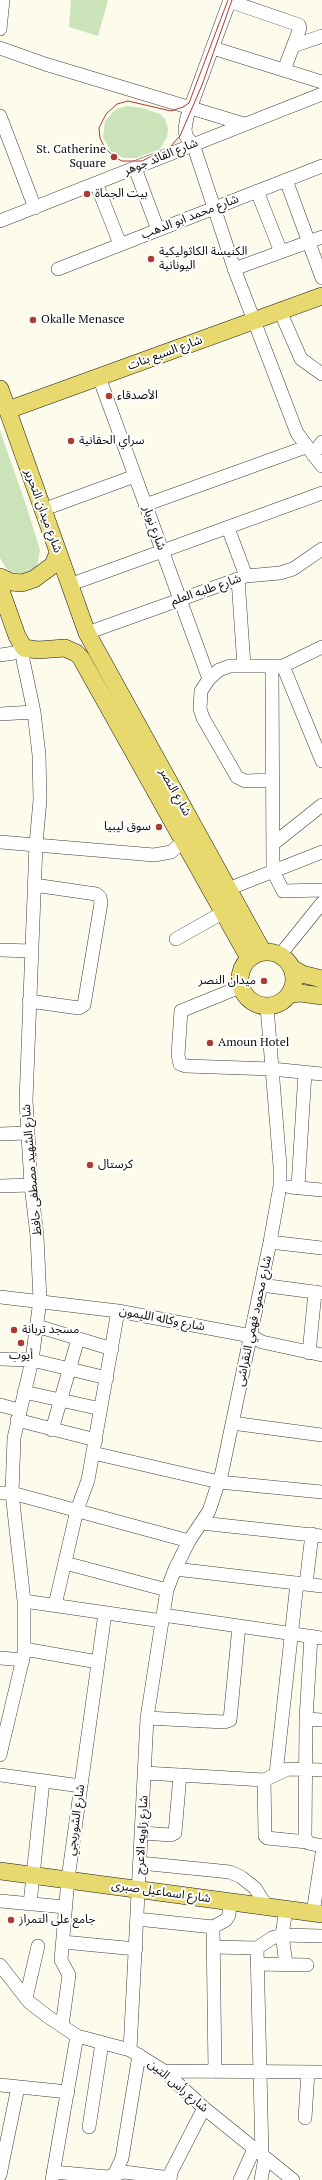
<!DOCTYPE html>
<html>
<head>
<meta charset="utf-8">
<style>
	body { margin:0 }
	canvas { display:block; background:#fdfbeb }
</style>
</head>
<body>
<canvas width="322" height="2180"></canvas>
<script>
const c = document.querySelector('canvas').getContext('2d');
c.lineJoin = 'round';
function paint(path, color) { c.fillStyle = color; c.fill(path, 'evenodd'); }
const shape = rows => new Path2D(rows.map(r => 'M' + r).join(''));
function trace(path, color, width, dash) { c.strokeStyle = color; c.lineWidth = width; c.lineCap = dash ? 'butt' : 'round'; c.setLineDash(dash || []); c.stroke(path); }
function drawText(font, color, halo, rows, align = 'center') {
  c.font = font + ' "PT Serif","Noto Sans Arabic",serif'; c.lineWidth = 4; c.setLineDash([]); c.textBaseline = 'middle'; c.strokeStyle = halo; c.fillStyle = color; for (const [text, x, y, turn = 0] of rows) {
    c.save(); c.translate(x, y); c.rotate((+turn || 0) * Math.PI / 180); c.textAlign = isNaN(turn) ? turn : align; if (halo) c.strokeText(text, 0, 0); c.fillText(text, 0, 0); c.restore();
  }
}
paint(shape([
	[71,0,108,0,98,36,69,27],
	[127,106,143,108,160,114,165,119,168,129,167,137,160,149,136,158,124,158,111,152,103,137,105,121,116,109],
	[0,431,25,502,40,550,38,562,35,568,24,574,11,572,6,568,0,558]
]), '#cae3b9');
const minor = shape([
	[230,0,187,117,185,129,186,136,193,144,235,271,297,433,322,466],
	[229,1,299,25,300,28,284,70],
	[0,29,3,0],
	[293,46,322,36],
	[0,48,45,64,244,124],
	[213,48,322,82],
	[0,116,35,208],
	[135,168,158,230],
	[286,180,322,278],
	[96,183,120,244],
	[257,191,281,252],
	[0,221,322,94],
	[58,269,322,166],
	[234,269,322,237],
	[280,311,301,359,322,374],
	[99,377,209,679],
	[313,455,322,442],
	[145,505,306,447],
	[42,510,135,476],
	[228,528,246,576],
	[238,579,244,666],
	[69,585,322,493],
	[87,633,246,576,280,573,293,569,322,549],
	[0,655,14,653,24,648],
	[272,666,273,871,283,891,322,890],
	[283,666,322,761],
	[0,714,34,712],
	[273,780,245,781,237,777,203,718,200,709,201,691,209,679,219,670,230,666,283,666,322,647],
	[0,842,154,855,171,852,184,841],
	[273,844,322,805],
	[228,889,322,852],
	[176,939,224,912],
	[0,950,31,951],
	[280,955,322,903],
	[240,987,181,1011,178,1055,180,1064,186,1066,272,1069,322,1074],
	[29,1001,79,1008,84,1005,101,903,100,897,96,894,34,885],
	[0,1134,27,1133],
	[0,1186,31,1185],
	[290,1187,322,1190],
	[298,1187,305,1072],
	[270,1242,322,1248],
	[261,1285,322,1293],
	[0,1297,118,1311,251,1336,262,1342,322,1355],
	[37,1326,112,1349],
	[309,1353,315,1292],
	[0,1359,32,1360,107,1378],
	[24,1392,101,1409],
	[0,1405,19,1410],
	[17,1420,96,1440],
	[232,1423,322,1435],
	[52,1430,78,1339],
	[93,1453,219,1482,322,1492],
	[0,1493,12,1493,189,1541],
	[201,1523,322,1536],
	[65,1563,167,1590],
	[175,1569,322,1586],
	[306,1584,312,1534],
	[24,1601,162,1621],
	[55,1605,77,1510,88,1480,118,1311],
	[163,1615,322,1638],
	[311,1636,306,1719,305,1837,308,1843,322,1846],
	[24,1649,98,1662],
	[0,1658,23,1660],
	[147,1718,224,1722,230,1720,239,1626],
	[306,1719,322,1720],
	[0,1755,24,1654,24,1601,12,1493,14,1438,32,1360,40,1300,37,1236,31,1185,26,1100,36,844,40,800,39,755,34,712,23,660,24,648],
	[145,1773,264,1780,288,1769,322,1770],
	[276,1774,297,1583],
	[0,1775,81,1786],
	[264,1780,265,1836,267,1838,307,1842],
	[142,1833,171,1835,175,1833,180,1775],
	[140,1863,230,1872,241,1877,255,1888,267,1907],
	[0,1901,65,1907],
	[30,1904,43,1781],
	[313,1913,322,1854],
	[137,1919,213,1927,226,1920,229,1915,230,1901],
	[213,1927,215,2072],
	[63,1942,136,1949],
	[214,1947,257,1948,272,1938,282,1935,322,1936],
	[257,1948,262,2155],
	[257,1964,307,1965],
	[286,1964,282,1935,286,1909],
	[0,1965,29,2002,47,2016,77,2036,130,2050,164,2071,204,2108,293,2180],
	[26,1998,38,1946],
	[62,2026,69,1975,61,1960,68,1879,105,1613],
	[130,2050,147,1718,163,1615,167,1590,175,1569,189,1541,209,1511,222,1472,270,1242,280,1186,280,1166,267,1007],
	[164,2071,322,2072],
	[0,2085,68,2092],
	[305,2118,308,2072],
	[89,2127,102,2043],
	[53,2172,108,2177,124,2172,170,2178],
	[0,2175,18,2087],
	[52,2180,77,2036],
	[112,2180,122,2158,139,2055],
	[170,2180,171,2172,204,2108],
	[240,2180,254,2149],
	[261,2180,265,2158]
]);
const major = shape([
	[0,389,87,633,263,952],
	[8,410,322,296],
	[0,577,11,582,22,583,34,579,53,565,58,553],
	[0,588,17,636,24,648,38,650,65,648,76,653,81,658,249,958],
	'240 979a27 27 0 1 1 54 0a27 27 0 1 1-54 0Z',
	[292,968,302,974,322,979],
	[289,995,300,993,322,996],
	[0,1871,322,1914]
]);
trace(minor, '#3e3e3e', 14);
trace(major, '#1c1c1c', 18);
trace(minor, '#fff', 13);
trace(major, '#e8d96f', 17);
trace(shape([
	[228,0,189,103,183,107,171,111,128,101,117,104,106,114,99,128,100,138,105,148,114,157,122,161,142,161,170,147,180,136,202,85,232,0]
]), '#aa3c34', 1);
for (const [x, y, r, color] of [
	[114,157,4,"#aa3c34"],
	[87,194,4,"#aa3c34"],
	[151,259,4,"#aa3c34"],
	[33,320,4,"#aa3c34"],
	[109,396,4,"#aa3c34"],
	[71,441,4,"#aa3c34"],
	[159,827,4,"#aa3c34"],
	[264,981,4,"#aa3c34"],
	[210,1043,4,"#aa3c34"],
	[90,1165,4,"#aa3c34"],
	[14,1330,4,"#aa3c34"],
	[21,1343,4,"#aa3c34"],
	[11,1920,4,"#aa3c34"]
]) { const dot = new Path2D(); dot.arc(x, y, r, 0, 2 * Math.PI); c.fillStyle = color; c.fill(dot); trace(dot, '#fff', 1.5); }
drawText('12px', '#0b0b0b', '#fff', [
	["St. Catherine",106,150,"right"],
	["Square",106,164,"right"],
	["بيت الجماة",95,194],
	["الكنيسة الكاثوليكية",159,252],
	["اليونانية",159,266],
	["Okalle Menasce",41,320],
	["الأصدقاء",117,396],
	["سراي الحقانية",79,441],
	["سوق ليبيا",151,827,"right"],
	["ميدان النصر",256,981,"right"],
	["Amoun Hotel",218,1043],
	["كرستال",98,1165],
	["مسجد تربانة",22,1330],
	["أيوب",21,1356,"center"],
	["جامع على التمراز",19,1920]
], 'left');
drawText('12px', '#0b0b0b', '#fff', [
	["شارع القائد جوهر",161,157,-22],
	["شارع محمد ابو الدهب",190,217,-21],
	["شارع السبع بنات",165,353,-20],
	["شارع ميدان التحرير",43,511,70],
	["شارع نوبار",154,528,70],
	["شارع طلبه العلم",206,590,-19],
	["شارع النصر",175,792,61],
	["شارع الشهيد مصطفى حافظ",32,1170,-95],
	["شارع وكاله الليمون",162,1319,11],
	["شارع محمود فهمي النقراشى",254,1321,-78],
	["شارع الشوربجي",76,1820,-82],
	["شارع زاويه الاعرج",142,1835,-87],
	["شارع اسماعيل صبرى",161,1892,8],
	["شارع رأس التين",178,2086,40]
]);
</script>
</body>
</html>
